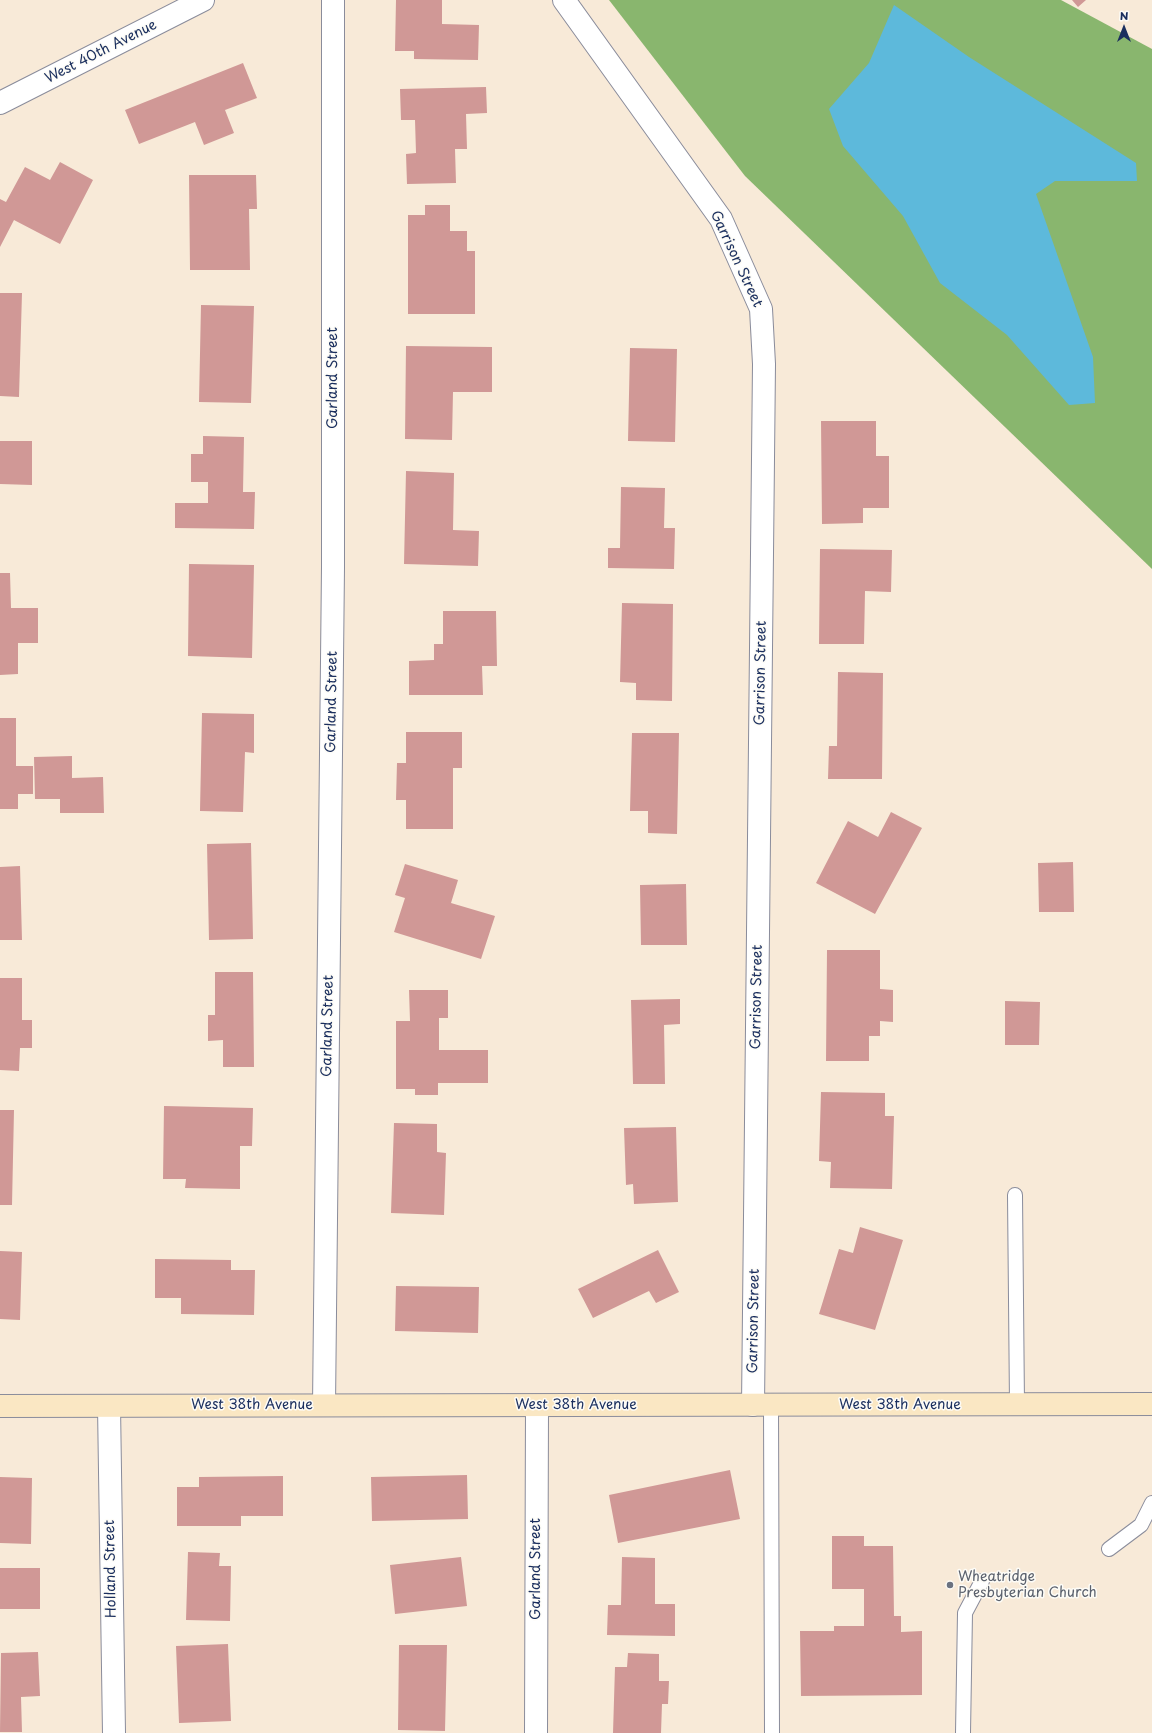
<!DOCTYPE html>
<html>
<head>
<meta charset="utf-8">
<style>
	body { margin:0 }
	#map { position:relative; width:1152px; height:1733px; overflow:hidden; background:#f8ead8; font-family:"Playpen Sans",sans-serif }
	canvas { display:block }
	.north { position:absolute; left:1104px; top:8px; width:40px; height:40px; -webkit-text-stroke:3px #fdfcf7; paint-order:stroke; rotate:0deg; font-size:11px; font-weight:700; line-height:16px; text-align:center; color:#1b2f5e }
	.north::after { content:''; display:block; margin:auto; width:14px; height:18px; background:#1b2f5e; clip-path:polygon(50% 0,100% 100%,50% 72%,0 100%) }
</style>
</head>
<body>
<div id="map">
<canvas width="1152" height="1733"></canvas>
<div class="north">N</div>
</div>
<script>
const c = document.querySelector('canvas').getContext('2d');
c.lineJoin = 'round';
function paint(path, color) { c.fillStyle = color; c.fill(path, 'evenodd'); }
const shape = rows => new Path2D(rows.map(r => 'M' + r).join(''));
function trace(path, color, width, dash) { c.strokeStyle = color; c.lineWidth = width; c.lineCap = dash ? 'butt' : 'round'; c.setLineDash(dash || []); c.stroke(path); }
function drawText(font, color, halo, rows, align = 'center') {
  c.font = font + ' "Playpen Sans",sans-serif'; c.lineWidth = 3; c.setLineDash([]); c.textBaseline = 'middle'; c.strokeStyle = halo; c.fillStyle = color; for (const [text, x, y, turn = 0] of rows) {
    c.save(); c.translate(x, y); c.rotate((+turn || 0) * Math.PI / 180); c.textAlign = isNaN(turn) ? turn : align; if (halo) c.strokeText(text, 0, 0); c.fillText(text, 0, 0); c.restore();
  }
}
paint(shape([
	[609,0,1061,0,1152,49,1152,569,745,176]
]), '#89b66e');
paint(shape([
	[894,5,969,57,1136,163,1137,181,1055,181,1036,194,1093,357,1095,403,1069,405,1007,335,940,283,903,216,843,146,829,109,869,63]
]), '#5db9db');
paint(shape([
	[396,0,442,0,442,24,479,25,478,60,414,59,414,51,395,51],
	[1072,0,1086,0,1078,7],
	[243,63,257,98,225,110,234,133,204,145,195,122,139,144,125,110],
	[486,87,487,113,466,114,467,149,455,149,456,183,407,184,406,154,416,153,415,120,401,120,400,89],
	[60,162,93,180,60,244,14,220,0,247,0,199,6,202,25,167,50,180],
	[189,175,256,175,257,209,249,209,250,270,190,270],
	[425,205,450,205,450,231,467,231,467,251,475,251,475,314,408,314,408,215,425,215],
	[0,293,22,293,19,397,0,396],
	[201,305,254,306,251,403,199,402],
	[406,346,492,347,492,392,453,392,452,440,405,439],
	[630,348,677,349,675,442,628,441],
	[821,421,876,421,876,456,889,456,889,508,863,508,863,523,822,524],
	[203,436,244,437,243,492,255,492,254,529,175,528,175,503,208,503,208,482,191,482,191,454,203,454],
	[0,441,32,441,32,485,0,484],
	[406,471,454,473,453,530,479,531,478,566,404,564],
	[621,487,665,488,664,528,675,528,674,569,608,568,608,548,620,548],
	[820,549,892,550,891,592,865,591,864,644,819,644],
	[189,564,254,565,252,658,188,656],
	[0,573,10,573,11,608,38,608,38,643,18,643,18,674,0,675],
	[622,603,673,604,672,701,636,700,636,683,620,682],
	[443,611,496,611,497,666,482,666,483,695,409,695,409,661,434,660,434,644,443,644],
	[838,672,883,673,882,779,828,779,829,746,837,746],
	[202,713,254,714,254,753,245,752,243,812,200,811],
	[0,718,16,718,16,766,33,766,33,794,18,794,18,809,0,809],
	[406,732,462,732,462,768,453,768,453,829,406,829,406,800,396,800,397,763,406,763],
	[632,733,679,733,677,834,648,833,648,811,630,811],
	[72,756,72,778,103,777,104,813,60,813,60,799,35,799,34,757],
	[891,812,922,828,875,914,816,883,848,821,878,837],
	[251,843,253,939,209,940,207,844],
	[1073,862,1074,912,1039,912,1038,863],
	[405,864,458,880,451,903,495,916,481,959,394,932,405,898,395,895],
	[20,866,22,940,0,940,0,867],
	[686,884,687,945,641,945,640,885],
	[827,950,880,950,880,989,893,990,893,1022,880,1021,880,1036,869,1036,869,1061,826,1061],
	[215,972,253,972,254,1067,223,1067,223,1040,208,1041,208,1015,215,1015],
	[0,978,22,978,22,1020,32,1020,32,1048,20,1048,19,1071,0,1070],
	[409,990,448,990,448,1018,439,1018,439,1050,488,1050,488,1083,438,1083,438,1095,415,1095,415,1089,396,1089,396,1021,410,1021],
	[680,999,680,1024,664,1025,665,1084,633,1084,631,1000],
	[1005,1001,1040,1002,1039,1045,1005,1045],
	[821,1092,885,1093,885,1116,894,1116,892,1189,830,1188,831,1162,819,1161],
	[164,1106,253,1108,252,1146,240,1146,240,1189,185,1188,186,1179,163,1179],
	[0,1110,14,1110,12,1205,0,1205],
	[394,1123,437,1124,437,1152,446,1153,444,1215,391,1213],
	[676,1127,678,1202,634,1204,633,1184,626,1185,624,1128],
	[860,1227,903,1240,875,1330,819,1314,839,1249,853,1253],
	[658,1250,679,1292,656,1303,649,1291,593,1318,578,1289],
	[0,1251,22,1252,20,1320,0,1319],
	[155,1259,231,1260,231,1270,255,1270,254,1315,181,1314,181,1298,155,1298],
	[396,1286,479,1287,478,1333,395,1331],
	[730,1470,740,1519,618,1543,609,1495],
	[467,1475,468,1519,372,1521,371,1477],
	[283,1476,283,1516,241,1516,241,1526,177,1526,177,1487,199,1487,199,1477],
	[0,1477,32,1478,31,1544,0,1543],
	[832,1536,864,1536,864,1546,893,1546,894,1616,901,1616,901,1632,922,1631,922,1695,801,1696,800,1631,834,1631,834,1626,864,1626,864,1589,832,1589],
	[188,1552,220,1553,219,1566,231,1566,230,1621,186,1620],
	[461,1557,467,1606,395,1614,390,1565],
	[622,1557,655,1558,655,1604,675,1604,675,1636,607,1635,608,1605,621,1605],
	[0,1568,40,1568,40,1609,0,1609],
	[228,1644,231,1721,179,1723,176,1646],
	[399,1645,447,1645,445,1731,398,1730],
	[38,1652,40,1696,21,1697,22,1732,0,1732,1,1653],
	[628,1653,659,1654,659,1681,669,1681,668,1704,662,1704,661,1733,613,1733,615,1667,627,1667]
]), '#d09896');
const service = shape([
	[1015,1195,1017,1405],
	[771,1405,772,1733],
	[1109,1549,1141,1525,1152,1503],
	[963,1733,965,1613,982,1581]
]);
const minor = shape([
	[564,0,721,219,761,309,764,364,753,1405],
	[0,103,203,0],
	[324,1405,333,567,333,0],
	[109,1406,114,1733],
	[536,1733,537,1406]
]);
const secondary = shape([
	[0,1406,1152,1404]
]);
trace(service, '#8a8c9b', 16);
trace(minor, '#8a8c9b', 24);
trace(secondary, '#8a8c9b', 24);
trace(service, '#fff', 14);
trace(minor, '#fff', 22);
trace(secondary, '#fae7c3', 22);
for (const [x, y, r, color] of [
	[950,1585,4,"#6b7280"]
]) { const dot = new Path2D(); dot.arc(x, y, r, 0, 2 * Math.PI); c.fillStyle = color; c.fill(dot); trace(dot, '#fdfcf7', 1.5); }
drawText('14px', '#1b2f5e', '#fdfcf7', [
	["West 40th Avenue",101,52,-27],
	["Garrison Street",736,259,65],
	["Garland Street",333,378,-90],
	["Garrison Street",761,673,-89],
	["Garland Street",332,702,-89],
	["Garrison Street",757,997,-89],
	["Garland Street",328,1026,-89],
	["Garrison Street",754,1321,-89],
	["West 38th Avenue",252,1405],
	["West 38th Avenue",576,1405],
	["West 38th Avenue",900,1405],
	["Holland Street",111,1569,-91],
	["Garland Street",536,1569,-90]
]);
drawText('14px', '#5b616d', '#fdfcf7', [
	["Wheatridge",958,1577],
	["Presbyterian Church",958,1593]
], 'left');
</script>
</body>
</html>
